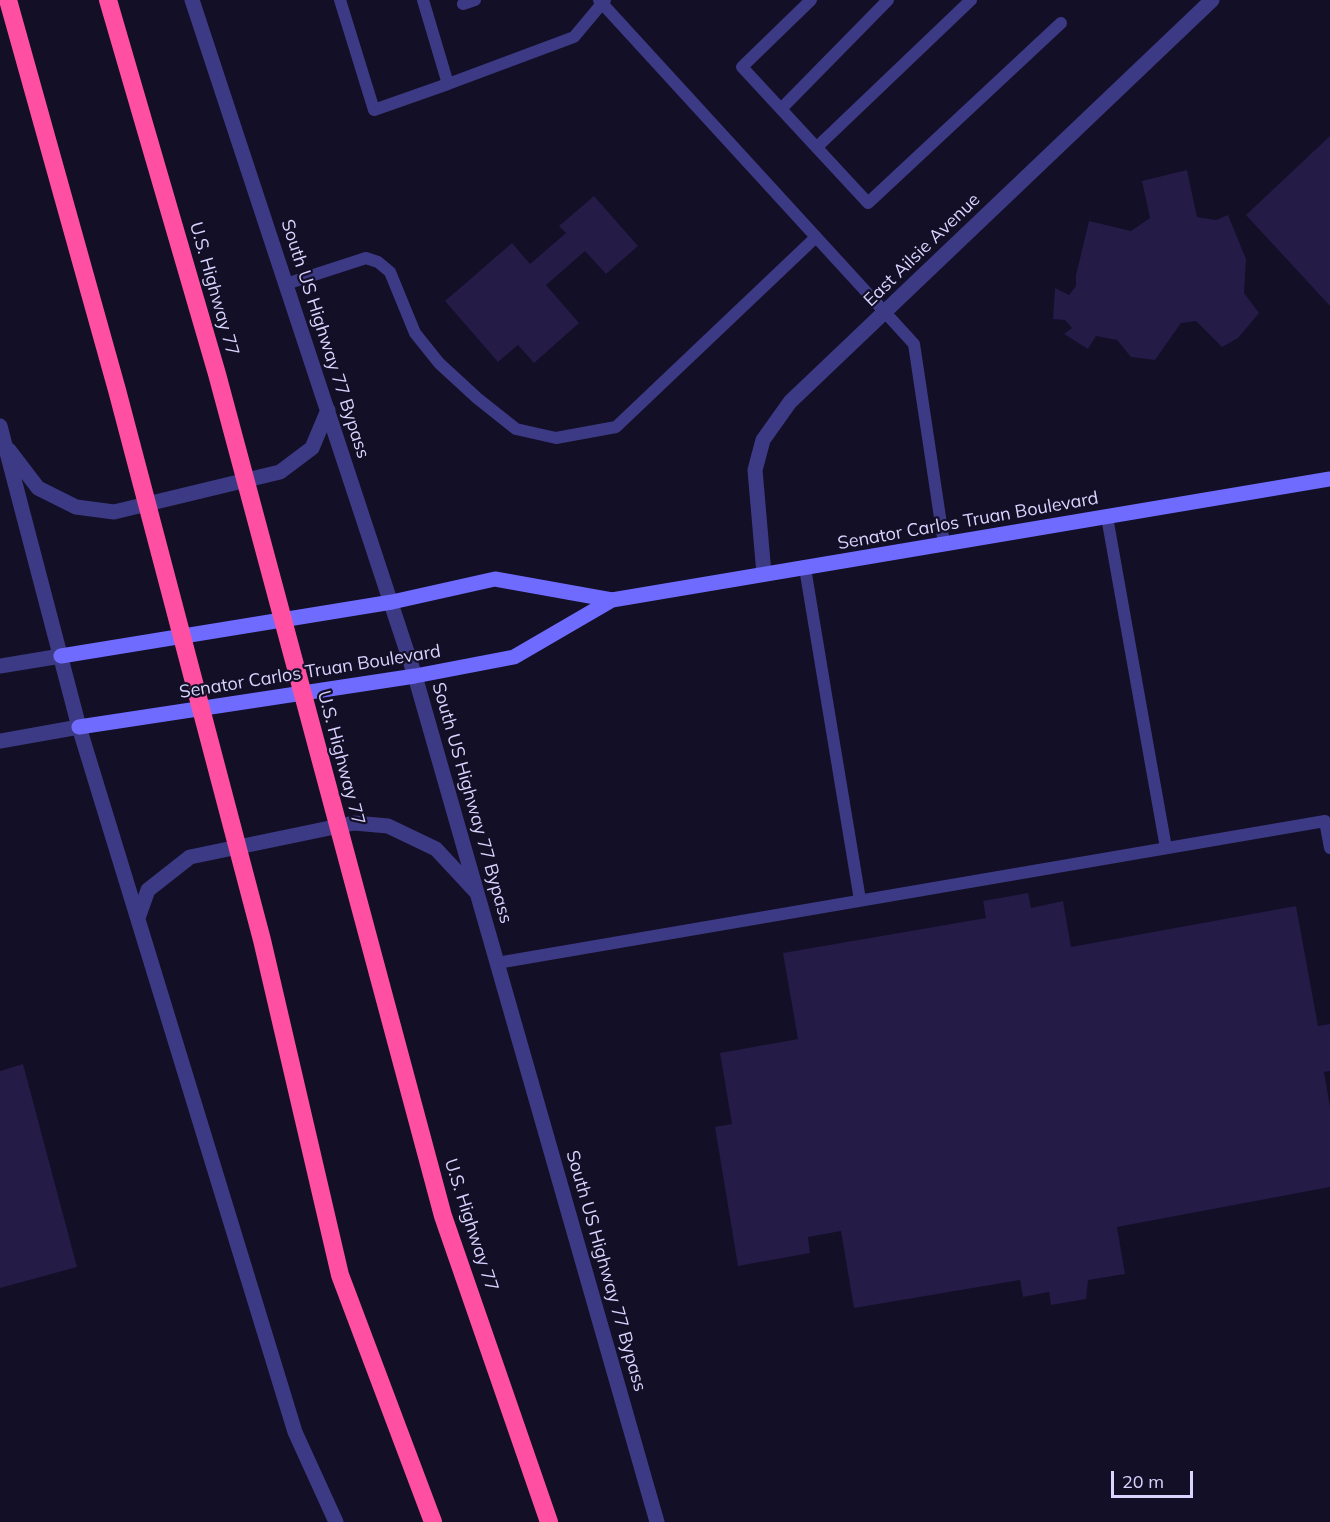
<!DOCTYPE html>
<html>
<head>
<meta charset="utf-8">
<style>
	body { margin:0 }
	#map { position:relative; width:1330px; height:1522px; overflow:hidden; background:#130f26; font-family:Mulish,sans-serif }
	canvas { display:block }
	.scale { position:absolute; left:1111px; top:1471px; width:82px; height:27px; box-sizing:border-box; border:3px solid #d9d4ff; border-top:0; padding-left:8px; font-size:18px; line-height:21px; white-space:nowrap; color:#d9d4ff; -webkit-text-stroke:4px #130f26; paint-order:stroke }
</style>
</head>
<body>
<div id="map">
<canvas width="1330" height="1522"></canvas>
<div class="scale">20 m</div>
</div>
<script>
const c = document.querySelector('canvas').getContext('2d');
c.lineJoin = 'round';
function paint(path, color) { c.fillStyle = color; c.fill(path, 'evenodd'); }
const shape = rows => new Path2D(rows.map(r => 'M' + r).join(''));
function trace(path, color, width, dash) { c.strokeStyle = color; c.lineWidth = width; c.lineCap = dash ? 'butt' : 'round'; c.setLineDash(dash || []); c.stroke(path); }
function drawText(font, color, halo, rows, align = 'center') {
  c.font = font + ' Mulish,sans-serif'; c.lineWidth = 4.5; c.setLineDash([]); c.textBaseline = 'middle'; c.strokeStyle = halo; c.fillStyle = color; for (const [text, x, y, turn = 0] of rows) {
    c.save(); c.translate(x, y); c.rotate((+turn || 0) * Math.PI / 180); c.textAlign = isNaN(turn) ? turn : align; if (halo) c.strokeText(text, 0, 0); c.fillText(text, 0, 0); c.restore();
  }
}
paint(shape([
	[1330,136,1330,306,1246,215],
	[1187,170,1197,217,1216,220,1228,215,1246,259,1244,293,1259,313,1238,338,1222,347,1196,321,1181,323,1155,360,1131,357,1117,340,1096,336,1088,349,1064,334,1072,328,1065,320,1053,319,1055,288,1069,295,1076,286,1076,275,1089,221,1131,231,1150,218,1142,181],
	[594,196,638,246,606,274,585,251,546,285,579,323,534,363,518,345,498,362,445,301,512,243,530,264,566,233,559,226],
	[1028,893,1031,908,1063,901,1071,947,1296,906,1318,1026,1330,1024,1330,1071,1324,1072,1330,1107,1330,1187,1117,1227,1125,1274,1088,1280,1086,1299,1051,1305,1049,1292,1023,1297,1020,1280,854,1308,841,1231,808,1237,810,1253,738,1266,715,1127,732,1124,720,1053,798,1039,783,953,986,918,983,901],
	[23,1064,77,1267,0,1288,0,1071]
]), '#241b47');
trace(shape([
	[340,0,374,110,448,84],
	[423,0,448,84,574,37,605,0],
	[599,0,914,344,944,544],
	[811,0,742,67,868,203,1061,23],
	[463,4,475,0],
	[781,109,888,0],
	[817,147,971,0],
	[286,284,366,258,378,262,390,272,415,333,439,363,477,398,516,429,556,438,616,427,816,237],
	[1107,517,1166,848],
	[805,568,860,900],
	[497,963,1325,821,1330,848]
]), '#3d3a85', 12);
trace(shape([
	[192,0,415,676,657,1522],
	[0,426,79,727,295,1432,336,1522],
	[9,450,38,488,76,507,114,512,280,472,312,448,328,410],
	[764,574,755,470,763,440,790,402,1212,0],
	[0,666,61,656],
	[0,741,79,727],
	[138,918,148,890,190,857,354,823,388,826,436,849,476,892]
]), '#3d3a85', 15);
trace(shape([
	[61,656,392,602,495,579,612,600,1330,479],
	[79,727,415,676,514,657,612,600]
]), '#6f6bff', 15);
trace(shape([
	[8,0,117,390,262,940,340,1275,433,1522],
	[108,0,217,374,443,1216,549,1522]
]), '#ff4fa3', 18);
drawText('18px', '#d9d4ff', '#130f26', [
	["East Ailsie Avenue",922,250,-44],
	["U.S. Highway 77",214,289,74],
	["South US Highway 77 Bypass",325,339,72],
	["Senator Carlos Truan Boulevard",968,521,-10],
	["Senator Carlos Truan Boulevard",310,672,-9],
	["U.S. Highway 77",341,758,75],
	["South US Highway 77 Bypass",472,803,74],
	["U.S. Highway 77",471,1225,72],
	["South US Highway 77 Bypass",606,1271,74]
]);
</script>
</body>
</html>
